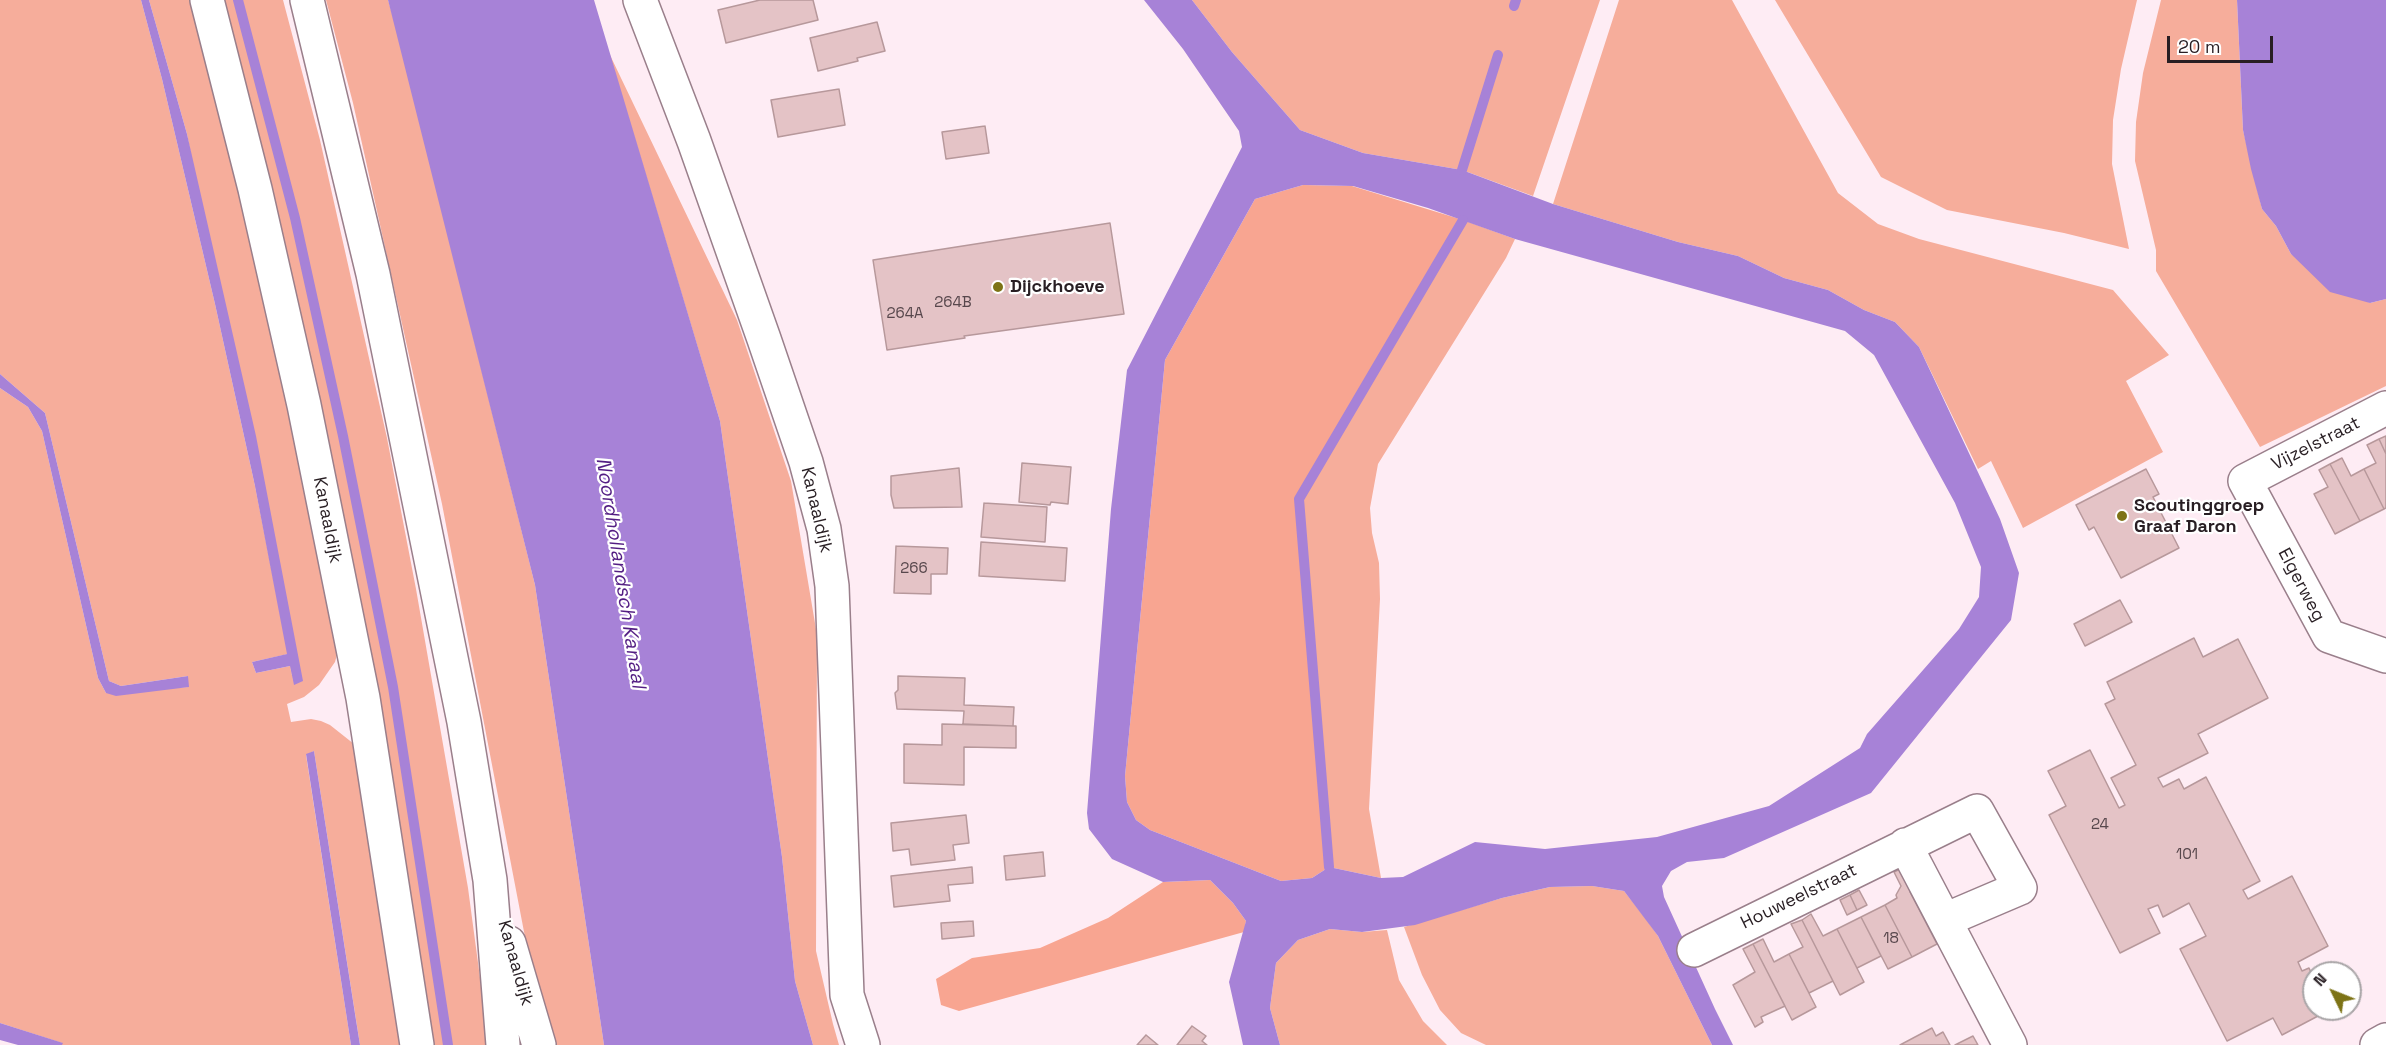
<!DOCTYPE html>
<html>
<head>
<meta charset="utf-8">
<style>
	body { margin:0 }
	#map { position:relative; width:2386px; height:1045px; overflow:hidden; background:#feecf4; font-family:"Space Grotesk",sans-serif }
	canvas { display:block }
	.north { position:absolute; left:2302px; top:961px; width:60px; height:60px; box-sizing:border-box; background:#fff; border:2px solid #a9a5a7; border-radius:50%; rotate:313deg; font-size:16px; font-weight:700; line-height:24px; text-align:center; color:#281e23 }
	.north::after { content:''; display:block; margin:auto; width:21px; height:27px; background:#7d7316; clip-path:polygon(50% 0,100% 100%,50% 72%,0 100%) }
	.scale { position:absolute; left:2167px; top:36px; width:106px; height:27px; box-sizing:border-box; border:3px solid #281e23; border-top:0; padding-left:8px; font-size:18px; line-height:21px; white-space:nowrap; color:#281e23; -webkit-text-stroke:4px #fff; paint-order:stroke }
</style>
</head>
<body>
<div id="map">
<canvas width="2386" height="1045"></canvas>
<div class="north">N</div>
<div class="scale">20 m</div>
</div>
<script>
const c = document.querySelector('canvas').getContext('2d');
c.lineJoin = 'round';
function paint(path, color) { c.fillStyle = color; c.fill(path, 'evenodd'); }
const shape = rows => new Path2D(rows.map(r => 'M' + r).join(''));
function trace(path, color, width, dash) { c.strokeStyle = color; c.lineWidth = width; c.lineCap = dash ? 'butt' : 'round'; c.setLineDash(dash || []); c.stroke(path); }
function drawText(font, color, halo, rows, align = 'center') {
  c.font = font + ' "Space Grotesk",sans-serif'; c.lineWidth = 4.5; c.setLineDash([]); c.textBaseline = 'middle'; c.strokeStyle = halo; c.fillStyle = color; for (const [text, x, y, turn = 0] of rows) {
    c.save(); c.translate(x, y); c.rotate((+turn || 0) * Math.PI / 180); c.textAlign = isNaN(turn) ? turn : align; if (halo) c.strokeText(text, 0, 0); c.fillText(text, 0, 0); c.restore();
  }
}
paint(shape([
	[0,0,141,0,162,79,215,304,255,486,288,654,252,662,256,673,290,666,294,685,187,134,149,0,194,0,299,435,338,651,335,662,319,685,304,697,287,704,291,722,311,719,321,721,330,725,354,744,405,1045,360,1045,314,751,306,755,351,1045,62,1045,62,1043,0,1023,0,388,28,407,42,431,98,678,106,693,188,687,188,676,121,686,109,681,45,413,0,374],
	[221,0,283,0,320,140,387,438,416,589,468,888,489,1045,430,1045,389,777,390,761,365,620,358,603],
	[326,0,388,0,398,34,535,585,604,1045,553,1045,530,963,442,504,353,103],
	[1192,0,1600,0,1533,196,1462,170,1363,153,1300,130,1232,52],
	[1619,0,1732,0,1838,193,1878,224,1919,239,2113,290,2169,355,2126,381,2163,452,2023,528,1991,461,1978,469,1919,347,1895,322,1864,310,1828,290,1784,278,1738,256,1678,242,1553,204],
	[1775,0,2137,0,2121,69,2113,120,2112,164,2129,249,2064,233,1947,210,1881,177],
	[2161,0,2237,0,2243,130,2262,209,2276,226,2291,254,2370,303,2386,299,2386,386,2260,447,2156,271,2156,250,2135,161,2136,122,2143,73],
	[609,53,737,320,791,481,817,635,816,951,833,1024,839,1045,813,1045,795,981,782,857,720,421],
	[1463,220,1515,239,1506,258,1378,464,1370,508,1372,533,1379,563,1380,599,1369,809,1381,878,1329,867,1299,499],
	[1592,886,1624,891,1646,919,1658,936,1712,1045,1486,1045,1461,1033,1440,1010,1422,975,1404,927,1502,898,1550,887],
	[1330,929,1362,932,1387,930,1399,980,1423,1021,1447,1045,1280,1045,1270,1008,1276,963,1298,940]
]), '#f6ad9b');
paint(shape([
	[1303,185,1352,186,1463,220,1299,499,1329,867,1312,878,1281,881,1150,830,1136,820,1127,802,1125,776,1165,360,1255,199],
	[1210,880,1233,903,1246,921,1244,932,959,1011,941,1005,936,979,972,958,1040,948,1108,918,1163,882]
]), '#f8a591');
paint(shape([
	[141,0,149,0,187,134,256,436,303,681,294,685,290,666,256,673,252,662,287,654,255,486,215,304,162,79],
	[388,0,594,0,720,421,782,857,795,981,813,1045,604,1045,535,585],
	[1144,0,1192,0,1232,52,1300,130,1363,153,1462,170,1553,204,1678,242,1738,256,1784,278,1828,290,1864,310,1895,322,1919,347,2000,519,2019,573,2011,620,1871,793,1724,858,1687,862,1671,871,1662,886,1664,897,1715,1009,1733,1045,1712,1045,1658,936,1624,891,1592,886,1550,887,1502,898,1415,925,1362,932,1330,929,1298,940,1276,963,1270,1008,1280,1045,1243,1045,1229,982,1246,921,1233,903,1210,880,1163,882,1112,859,1089,829,1087,813,1111,509,1127,370,1242,147,1239,131,1183,49],
	[1303,185,1353,186,1428,208,1515,239,1845,331,1874,355,1955,503,1981,567,1979,597,1959,629,1867,734,1860,748,1769,806,1657,837,1545,849,1475,842,1403,877,1381,878,1329,867,1312,878,1281,881,1150,830,1136,820,1127,802,1125,776,1165,360,1255,199],
	[2237,0,2386,0,2386,299,2370,303,2330,292,2291,254,2276,226,2262,209,2251,169,2243,130],
	[0,374,45,413,109,681,121,686,188,676,189,687,116,696,106,693,98,678,42,431,28,407,0,388],
	[314,751,356,1020,360,1045,351,1045,306,754],
	[0,1023,63,1043,62,1045,18,1045,0,1040]
]), '#a782d7');
trace(shape([
	[238,0,295,218,343,436,393,687,448,1045],
	[1514,6,1516,0],
	[1462,170,1498,55],
	[1329,867,1299,499,1463,220]
]), '#a782d7', 10);
const building = shape([
	[760,0,813,0,818,20,726,43,718,10,760,0],
	[877,22,885,51,857,58,858,61,818,71,810,38,877,22],
	[839,89,845,125,778,137,771,100,839,89],
	[985,126,989,153,946,159,942,132,985,126],
	[1110,223,1124,314,964,336,965,338,887,350,873,260,1110,223],
	[2386,436,2386,454,2379,439,2386,436],
	[2379,439,2386,454,2386,508,2384,509,2364,469,2376,463,2367,445,2379,439],
	[2342,458,2351,476,2364,469,2384,509,2360,521,2330,464,2342,458],
	[1022,463,1071,467,1068,504,1051,502,1050,505,1019,502,1022,463],
	[2330,464,2360,521,2335,534,2314,494,2328,487,2319,470,2330,464],
	[959,468,962,507,894,508,891,495,891,476,959,468],
	[2146,469,2159,494,2153,497,2179,548,2121,578,2094,527,2089,530,2076,505,2146,469],
	[984,503,1047,507,1045,542,981,537,984,503],
	[981,542,1067,548,1065,581,979,576,981,542],
	[896,546,948,548,947,574,931,574,931,594,894,593,896,546],
	[2120,600,2132,622,2085,646,2074,624,2120,600],
	[2194,638,2203,657,2238,639,2268,698,2198,734,2208,753,2158,778,2163,787,2179,779,2184,789,2206,777,2260,881,2243,890,2248,899,2292,876,2328,946,2298,962,2302,971,2309,968,2314,979,2314,996,2309,999,2318,1016,2282,1035,2273,1018,2227,1041,2180,949,2206,936,2189,903,2163,917,2158,905,2148,909,2160,933,2120,953,2049,815,2066,806,2048,771,2090,750,2119,808,2125,805,2111,778,2136,765,2105,704,2115,699,2107,682,2194,638],
	[898,676,965,678,964,705,1014,707,1013,726,963,724,964,711,897,709,895,693,898,690,898,676],
	[942,724,1016,726,1016,748,964,747,964,785,904,783,904,744,942,745,942,724],
	[966,815,969,843,953,845,955,860,911,865,909,849,893,851,891,823,966,815],
	[1043,852,1045,876,1006,880,1004,856,1043,852],
	[972,867,973,883,948,885,950,901,894,907,891,876,972,867],
	[1904,867,1915,889,1910,892,1937,944,1912,957,1885,905,1897,898,1896,895,1901,886,1894,872,1904,867],
	[1859,890,1867,905,1857,910,1850,895,1859,890],
	[1850,895,1857,910,1847,915,1840,900,1850,895],
	[1885,905,1912,957,1888,969,1861,917,1885,905],
	[1811,914,1823,936,1837,929,1864,982,1840,995,1802,920,1811,914],
	[1861,917,1881,956,1857,968,1837,929,1861,917],
	[1802,920,1833,981,1809,993,1789,954,1803,947,1791,924,1802,920],
	[973,921,974,936,942,939,941,923,973,921],
	[1763,939,1774,962,1789,954,1816,1007,1792,1020,1753,944,1763,939],
	[1753,944,1785,1006,1761,1017,1763,1022,1755,1027,1733,985,1755,972,1743,949,1753,944],
	[1192,1026,1206,1036,1202,1041,1207,1045,1177,1045,1192,1026],
	[1932,1028,1936,1036,1943,1032,1950,1045,1900,1045,1932,1028],
	[1146,1035,1158,1045,1137,1045,1146,1035],
	[1973,1036,1978,1045,1955,1045,1973,1036]
]);
paint(building, '#e4c3c6');
trace(building, '#b7989b', 1.5);
const minor = shape([
	[207,0,255,189,304,405,363,698,417,1045],
	[640,0,694,141,764,339,806,462,824,529,832,586,847,995,863,1045],
	[2386,408,2245,481,2329,636,2386,656],
	[1905,845,2010,1045],
	[1694,950,1977,811,2020,888,1945,920],
	[2377,1045,2386,1040]
]);
const major = shape([
	[307,0,373,274,464,722,490,880,503,1045],
	[509,943,539,1045]
]);
trace(minor, '#9a7f8b', 36);
trace(major, '#9a7f8b', 36);
trace(minor, '#fff', 33);
trace(major, '#fff', 33);
for (const [x, y, r, color] of [
	[998,287,6,"#7d7316"],
	[2122,516,6,"#7d7316"]
]) { const dot = new Path2D(); dot.arc(x, y, r, 0, 2 * Math.PI); c.fillStyle = color; c.fill(dot); trace(dot, '#fff', 2); }
drawText('15px', '#57474c', null, [
	["264B",953,303],
	["264A",905,314],
	["266",914,569],
	["24",2100,825],
	["101",2187,855],
	["18",1891,939]
]);
drawText('bold 18px', '#281e23', '#fff', [
	["Dijckhoeve",1010,287],
	["Scoutinggroep",2134,506],
	["Graaf Daron",2134,527]
], 'left');
drawText('18px', '#281e23', '#fff', [
	["Vijzelstraat",2316,444,-27],
	["Kanaaldijk",816,510,77],
	["Kanaaldijk",327,520,79],
	["Elgerweg",2301,585,62],
	["Houweelstraat",1799,897,-26],
	["Kanaaldijk",515,963,74]
]);
drawText('italic 20px', '#531e83', '#fff', [
	["Noordhollandsch Kanaal",620,573,81]
]);
</script>
</body>
</html>
